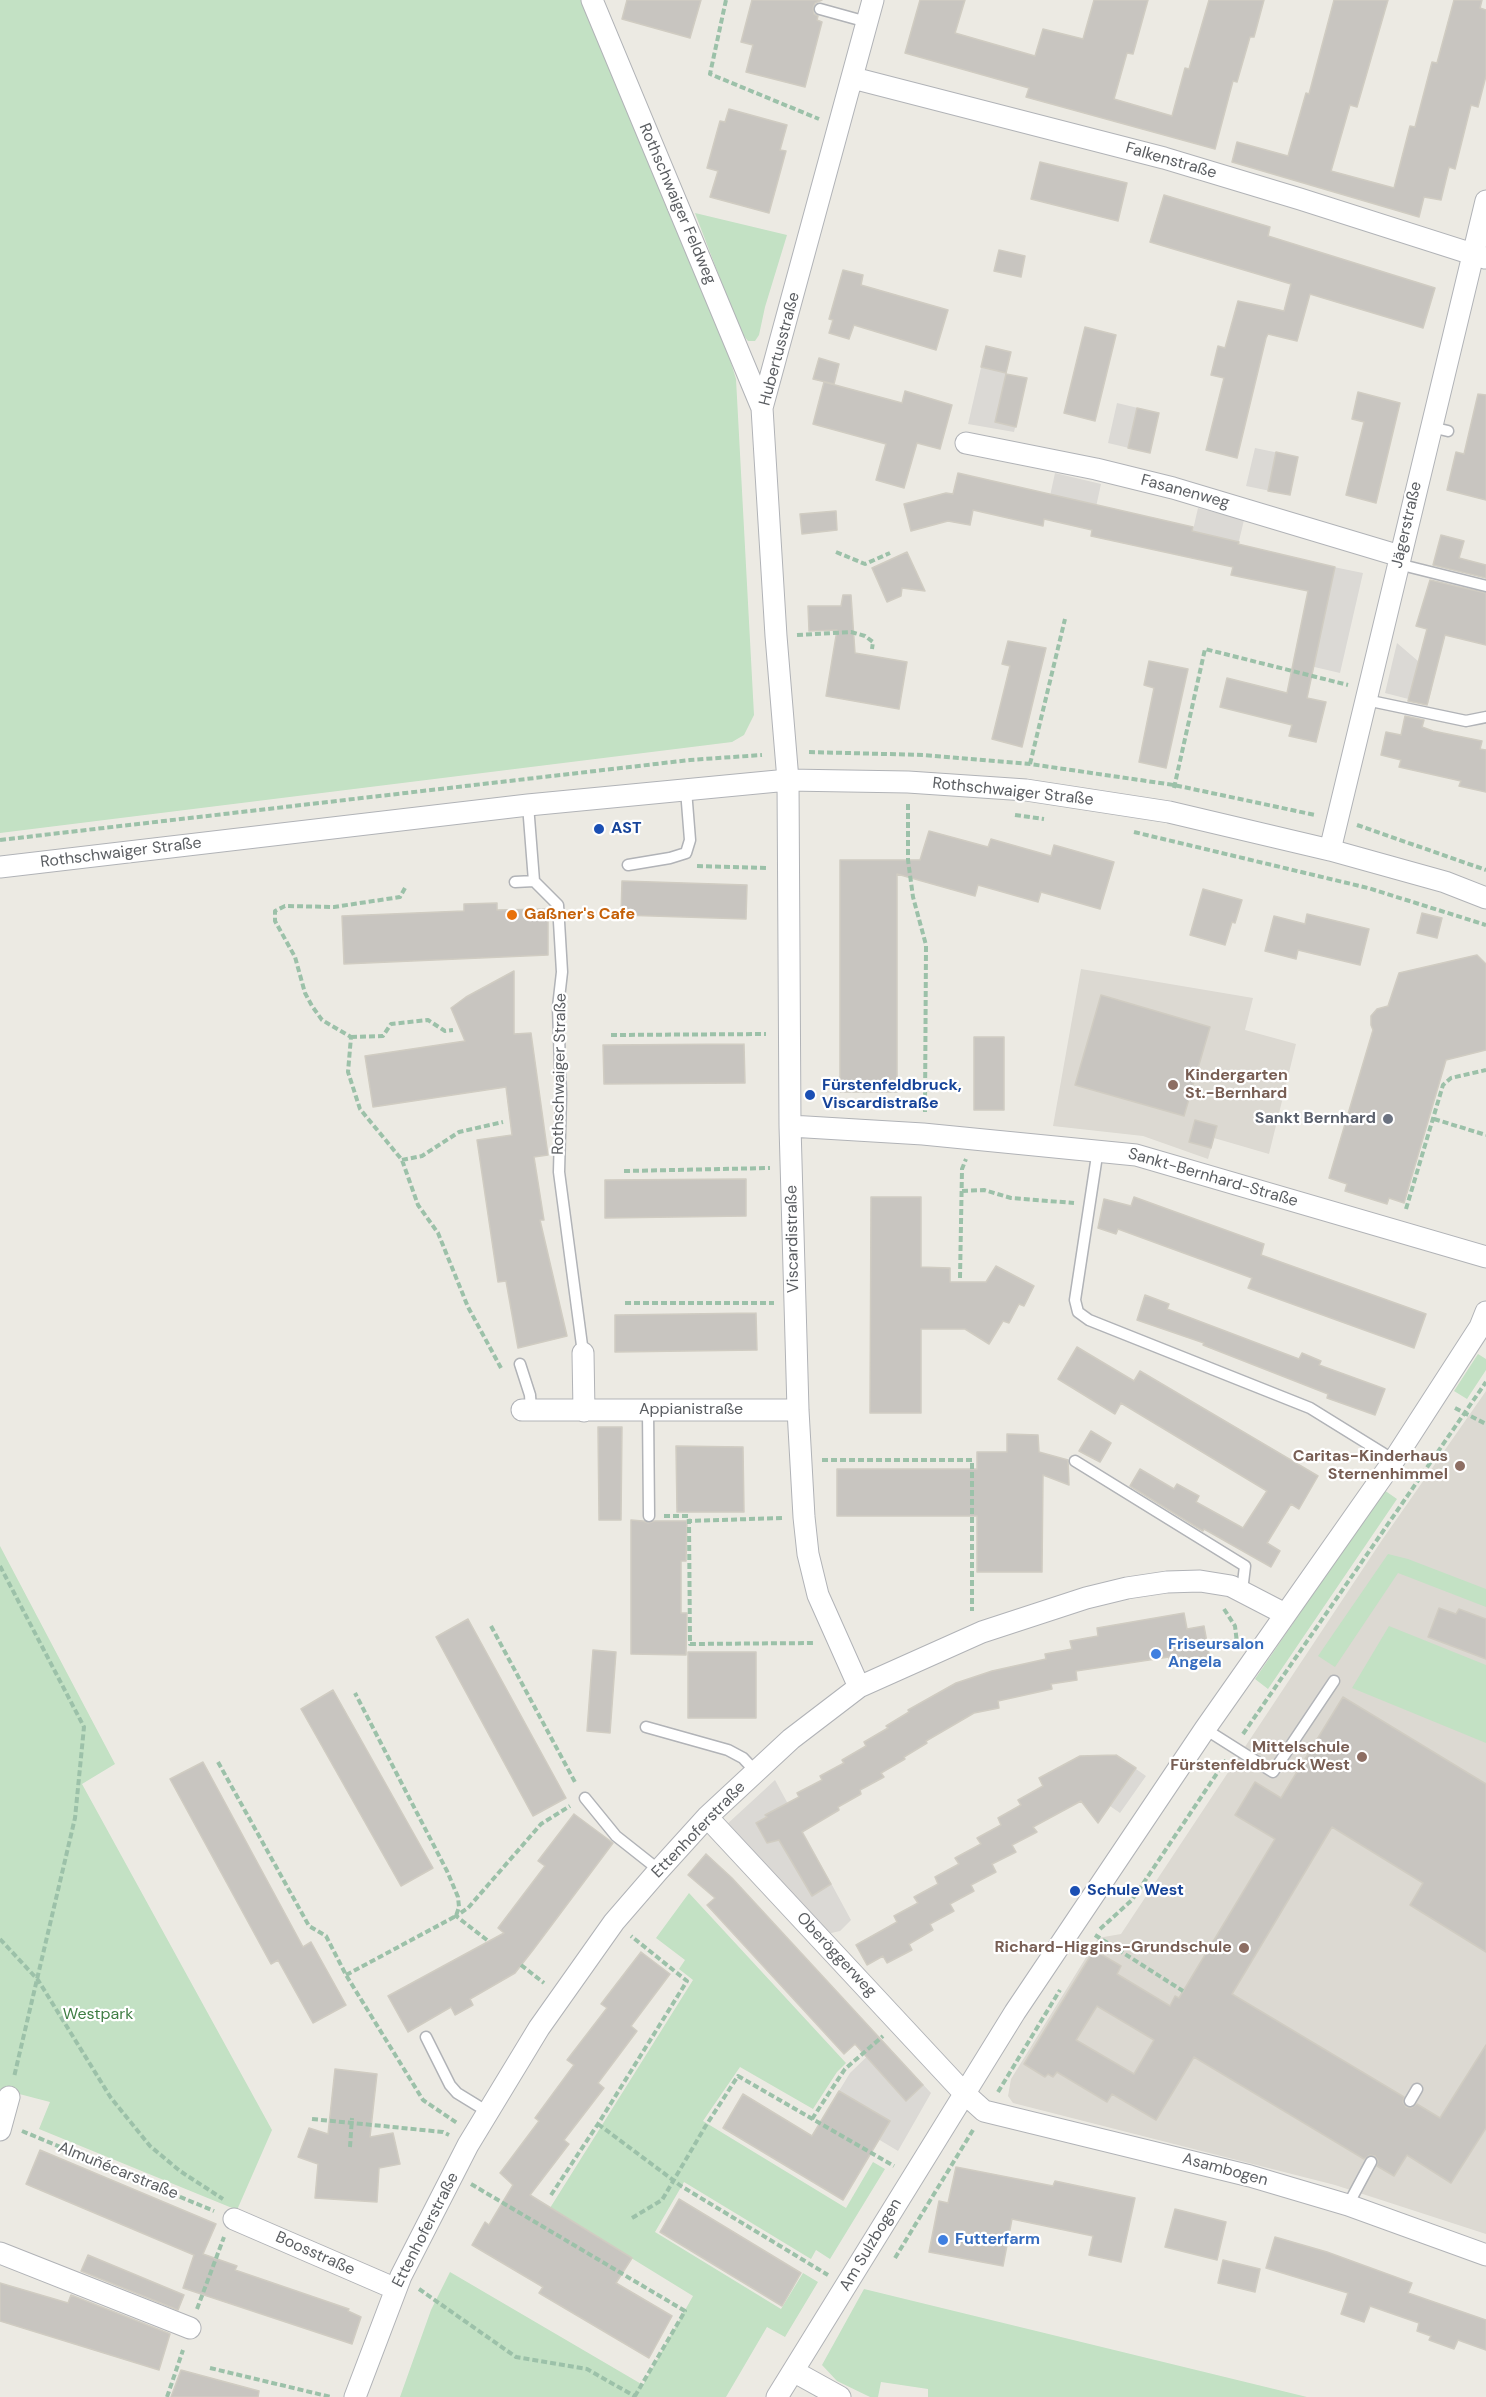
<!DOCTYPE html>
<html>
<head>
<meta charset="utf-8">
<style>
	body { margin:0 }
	canvas { display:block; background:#eceae3 }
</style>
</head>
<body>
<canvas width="1486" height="2397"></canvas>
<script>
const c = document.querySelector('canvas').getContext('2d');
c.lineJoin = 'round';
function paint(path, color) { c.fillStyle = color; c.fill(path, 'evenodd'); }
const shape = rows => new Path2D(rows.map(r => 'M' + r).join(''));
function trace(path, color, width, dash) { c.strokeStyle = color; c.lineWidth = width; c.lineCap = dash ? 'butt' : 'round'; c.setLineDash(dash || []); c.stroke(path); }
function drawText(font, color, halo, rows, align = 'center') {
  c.font = font + ' "DM Sans",sans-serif'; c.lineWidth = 4.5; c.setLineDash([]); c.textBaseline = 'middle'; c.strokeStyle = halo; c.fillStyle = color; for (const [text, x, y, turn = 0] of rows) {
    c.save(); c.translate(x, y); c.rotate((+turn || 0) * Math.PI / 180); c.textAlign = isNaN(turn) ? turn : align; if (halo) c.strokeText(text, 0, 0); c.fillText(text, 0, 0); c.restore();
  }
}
paint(shape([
	[986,346,1011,352,1006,374,1027,378,1014,432,968,424],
	[1117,403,1159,413,1150,453,1108,443],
	[1255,448,1298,457,1290,495,1246,486],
	[1055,473,1101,484,1091,530,1045,519],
	[1198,508,1244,520,1233,566,1187,556],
	[1314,563,1363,573,1340,673,1293,662],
	[1397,643,1418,661,1437,666,1428,704,1385,693],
	[1116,1755,1146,1776,1120,1813,1090,1792],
	[775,1780,851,1920,840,1931,827,1934,725,1826],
	[883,2041,931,2093,898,2151,828,2109,850,2073]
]), '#dbd9d5');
paint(shape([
	[1081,969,1253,998,1245,1030,1296,1044,1269,1154,1214,1138,1208,1159,1143,1136,1053,1126],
	[1486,1391,1486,2234,1335,2185,1013,2103,1008,2096,1011,2079,1098,1938,1121,1934,1382,1540]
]), '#dcd9d2');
paint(shape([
	[0,0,585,0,725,343,736,379,754,715,744,735,732,742,0,833],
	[695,213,787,235,765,307,759,335,755,341,748,341,740,331],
	[1478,1354,1486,1359,1486,1370,1467,1399,1454,1391],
	[1384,1490,1397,1499,1268,1689,1255,1679],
	[0,1546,115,1764,82,1784,272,2130,237,2210,39,2129,50,2102,0,2089],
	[1388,1554,1408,1559,1486,1589,1486,1607,1398,1573,1335,1667,1318,1656],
	[1389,1626,1486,1665,1486,1743,1352,1688],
	[689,1893,846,2063,837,2072,813,2109,740,2067,703,2121,846,2208,873,2162,885,2169,830,2259,816,2250,811,2259,684,2182,655,2232,781,2309,803,2273,818,2282,785,2337,767,2327,726,2397,400,2397,431,2310,450,2272,643,2385,693,2296,550,2208,693,1980,679,1969,685,1960,656,1938],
	[864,2289,1307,2397,928,2397,928,2389,881,2382,878,2397,870,2397,837,2381,822,2365]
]), '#c3e1c4');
const building = shape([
	[627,0,701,0,690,38,622,19,627,0],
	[752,0,822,0,815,3,813,8,814,14,818,16,817,20,822,22,805,87,746,72,753,45,741,42,752,0],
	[920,0,965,0,955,33,1035,56,1043,29,1083,39,1094,0,1148,0,1133,54,1127,53,1114,99,1172,116,1185,68,1189,69,1209,0,1264,0,1254,37,1250,37,1237,82,1233,81,1215,149,1026,97,1029,88,905,53,920,0],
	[1334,0,1388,0,1357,107,1350,105,1331,171,1394,188,1410,126,1415,127,1432,62,1437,63,1454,0,1482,0,1480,8,1486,10,1486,76,1478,107,1471,105,1455,169,1449,167,1441,200,1424,197,1419,217,1232,162,1237,142,1288,156,1306,93,1309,94,1334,0],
	[729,109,787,125,780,150,786,151,769,213,710,197,718,171,707,168,720,121,725,122,729,109],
	[1040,162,1127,183,1118,221,1031,199,1040,162],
	[1164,195,1270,227,1268,236,1435,288,1423,328,1310,294,1297,341,1268,334,1266,338,1237,458,1206,450,1224,378,1211,375,1218,346,1225,348,1238,301,1284,311,1291,284,1150,242,1164,195],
	[999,250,1025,256,1021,277,994,271,999,250],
	[843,270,863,275,861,285,948,310,936,350,854,325,849,339,829,333,833,320,829,319,843,270],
	[1085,327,1116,335,1095,421,1064,413,1085,327],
	[986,346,1011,352,1006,373,981,367,986,346],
	[819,358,839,364,834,384,813,379,819,358],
	[1006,374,1027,378,1016,427,995,422,1006,374],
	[824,382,902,403,905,391,952,405,940,449,917,443,904,488,876,480,886,444,813,424,824,382],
	[1358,392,1400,403,1376,503,1346,495,1364,422,1352,419,1358,392],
	[1478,394,1486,395,1486,500,1447,490,1456,452,1464,454,1478,394],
	[1137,408,1159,413,1150,453,1128,448,1137,408],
	[1276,452,1298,457,1290,495,1268,491,1276,452],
	[958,473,1193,527,1192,531,1239,542,1238,544,1335,567,1307,698,1326,702,1316,742,1289,736,1292,725,1220,707,1227,678,1287,693,1308,591,1231,575,1233,567,1091,536,1092,530,1044,519,1043,526,973,510,970,525,948,521,911,531,904,504,946,493,953,494,958,473],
	[836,511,837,530,802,534,800,514,836,511],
	[1441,535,1464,541,1459,558,1486,565,1486,578,1433,565,1441,535],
	[907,552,925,591,902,588,901,596,887,602,872,568,907,552],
	[1430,580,1486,593,1486,645,1445,635,1427,705,1408,701,1427,629,1416,626,1430,580],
	[843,595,851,595,855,653,907,662,899,709,826,696,837,630,809,631,808,606,841,606,843,595],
	[1008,641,1046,648,1022,747,992,739,1010,666,1002,664,1008,641],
	[1149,661,1188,669,1166,768,1139,762,1154,688,1144,685,1149,661],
	[1405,716,1424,720,1422,727,1433,731,1482,741,1480,749,1486,750,1486,792,1459,786,1461,781,1399,767,1401,760,1381,755,1386,732,1401,735,1405,716],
	[929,831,988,847,991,839,1051,856,1054,845,1114,862,1100,909,1041,892,1038,902,978,885,975,896,897,874,897,1092,840,1092,840,860,920,860,929,831],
	[622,881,747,885,746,919,621,915,622,881],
	[1203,889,1242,900,1235,923,1232,922,1225,945,1190,935,1203,889],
	[497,903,497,910,548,909,548,955,344,964,342,916,464,911,464,904,497,903],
	[1422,913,1442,918,1437,938,1417,933,1422,913],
	[1307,914,1369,929,1360,965,1298,950,1296,959,1265,951,1274,916,1305,924,1307,914],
	[1477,955,1486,964,1486,1050,1446,1060,1404,1203,1389,1198,1387,1204,1345,1191,1347,1184,1329,1178,1373,1030,1371,1025,1371,1016,1377,1009,1388,1006,1399,973,1477,955],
	[514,971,514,1034,531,1033,548,1155,534,1157,544,1220,540,1220,567,1336,518,1348,506,1281,498,1282,477,1140,512,1135,506,1087,373,1107,365,1056,465,1041,451,1008,466,997,514,971],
	[1101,995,1210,1027,1184,1116,1075,1085,1101,995],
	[974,1037,1004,1037,1004,1110,974,1110,974,1037],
	[744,1044,745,1083,604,1084,603,1045,744,1044],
	[1195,1120,1217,1126,1211,1148,1189,1142,1195,1120],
	[746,1179,746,1216,605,1218,605,1180,746,1179],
	[871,1197,921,1197,921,1267,950,1268,950,1282,986,1282,996,1266,1034,1286,1024,1306,1019,1304,1009,1323,1003,1321,989,1344,965,1329,921,1329,921,1413,870,1413,871,1197],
	[1134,1197,1264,1244,1261,1255,1426,1314,1414,1348,1248,1288,1252,1278,1118,1229,1116,1234,1098,1228,1104,1199,1131,1206,1134,1197],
	[1145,1295,1169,1304,1167,1309,1299,1359,1302,1353,1321,1361,1319,1365,1385,1389,1375,1415,1327,1398,1328,1394,1203,1345,1204,1343,1137,1320,1145,1295],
	[756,1313,757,1350,615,1352,615,1315,756,1313],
	[1077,1347,1134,1381,1140,1371,1318,1476,1299,1509,1291,1504,1267,1543,1280,1551,1271,1567,1204,1529,1203,1531,1130,1486,1140,1469,1174,1489,1177,1484,1199,1496,1196,1502,1243,1528,1267,1491,1121,1403,1115,1414,1058,1379,1077,1347],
	[598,1427,622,1427,621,1520,599,1520,598,1427],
	[1091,1431,1111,1443,1100,1462,1079,1451,1091,1431],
	[1007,1434,1038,1435,1039,1452,1068,1460,1069,1485,1043,1475,1042,1572,977,1572,977,1516,837,1516,837,1469,977,1469,977,1452,1007,1452,1007,1434],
	[676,1446,743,1447,744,1512,677,1512,676,1446],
	[631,1520,643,1521,648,1523,655,1521,687,1521,686,1561,681,1561,681,1613,687,1613,686,1655,631,1654,631,1520],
	[1439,1608,1456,1614,1459,1609,1486,1619,1486,1659,1428,1637,1439,1608],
	[1184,1613,1187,1629,1204,1626,1210,1659,1170,1666,1169,1657,1076,1671,1077,1680,1051,1684,1052,1689,998,1701,999,1708,974,1713,926,1741,927,1743,904,1757,905,1759,881,1773,884,1777,860,1790,861,1794,838,1807,839,1810,802,1832,831,1884,812,1896,779,1840,767,1843,756,1823,767,1817,765,1815,799,1797,797,1793,822,1780,820,1776,844,1763,842,1760,866,1746,864,1742,888,1728,886,1726,909,1712,908,1710,956,1683,992,1671,1046,1659,1045,1654,1072,1649,1070,1641,1098,1636,1097,1628,1184,1613],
	[468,1619,566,1798,533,1816,436,1637,468,1619],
	[593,1650,616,1652,610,1733,587,1731,593,1650],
	[688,1652,756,1652,756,1718,688,1718,688,1652],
	[333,1690,433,1868,401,1886,301,1709,333,1690],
	[1343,1697,1486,1784,1486,1952,1410,1905,1423,1883,1332,1827,1232,1994,1404,2097,1403,2102,1406,2107,1411,2108,1417,2104,1440,2118,1486,2045,1486,2128,1451,2183,1407,2155,1394,2176,1377,2166,1378,2161,1375,2156,1370,2155,1364,2159,1194,2057,1156,2120,1112,2094,1107,2102,1057,2072,1053,2077,1048,2074,1045,2077,1024,2064,1094,1950,1121,1966,1117,1974,1170,2006,1175,1996,1179,1998,1275,1839,1235,1815,1255,1782,1281,1798,1343,1697],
	[1097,2006,1154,2040,1134,2074,1076,2040,1097,2006],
	[1116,1755,1136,1768,1098,1823,1081,1801,1033,1827,1037,1832,1012,1845,1016,1852,992,1864,996,1872,971,1885,974,1891,950,1904,954,1911,930,1924,933,1930,909,1944,912,1950,887,1963,883,1956,867,1965,856,1945,897,1922,894,1916,918,1903,914,1897,938,1884,935,1877,959,1864,955,1858,981,1844,977,1838,1001,1825,998,1818,1021,1805,1018,1800,1043,1786,1039,1778,1080,1756,1116,1755],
	[203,1762,303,1947,311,1942,346,2005,313,2023,278,1960,271,1964,170,1779,203,1762],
	[574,1814,613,1843,533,1950,515,1973,470,1999,473,2005,455,2015,451,2007,408,2032,388,1996,504,1933,498,1928,545,1866,538,1861,574,1814],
	[706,1854,732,1878,923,2085,906,2101,855,2044,844,2054,707,1905,715,1898,688,1875,706,1854],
	[641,1952,670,1974,631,2026,637,2031,598,2083,604,2088,564,2140,569,2144,530,2195,632,2258,616,2283,672,2316,649,2358,539,2293,543,2287,472,2245,485,2222,489,2225,513,2185,500,2173,539,2121,535,2118,574,2065,567,2060,607,2008,601,2004,641,1952],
	[335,2069,377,2074,370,2137,393,2133,400,2164,379,2168,377,2202,315,2198,318,2164,298,2157,309,2128,328,2134,335,2069],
	[839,2091,890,2121,843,2200,723,2128,743,2094,812,2136,839,2091],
	[40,2150,216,2224,203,2254,237,2266,235,2270,349,2309,348,2311,361,2317,352,2344,183,2288,194,2255,26,2184,40,2150],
	[956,2167,1053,2186,1055,2181,1135,2198,1121,2262,1089,2255,1093,2236,1012,2219,1003,2266,929,2252,939,2201,948,2203,956,2167],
	[679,2199,801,2273,782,2306,660,2232,679,2199],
	[1175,2209,1226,2222,1217,2260,1165,2247,1175,2209],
	[1275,2237,1327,2252,1412,2283,1408,2293,1486,2320,1486,2350,1458,2340,1454,2349,1429,2340,1431,2336,1417,2331,1419,2323,1370,2306,1364,2322,1341,2314,1348,2293,1266,2268,1275,2237],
	[88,2255,184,2295,178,2310,81,2271,88,2255],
	[1223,2260,1260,2269,1255,2292,1218,2283,1223,2260],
	[0,2283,68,2303,71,2295,168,2333,170,2334,159,2370,0,2321,0,2283],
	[181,2370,259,2391,258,2397,171,2397,181,2370]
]);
paint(building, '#c8c5c0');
trace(building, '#d0ccc2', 1.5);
const service = shape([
	[820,9,867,22],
	[1431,427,1448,431],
	[1398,564,1486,586],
	[1366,700,1466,721,1486,717],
	[528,805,534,881,558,905,562,972,558,1007,561,1095,559,1172,583,1353],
	[628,865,670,858,686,853,690,840,686,790],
	[515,882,534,881],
	[1098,1149,1075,1300,1078,1312,1089,1320,1310,1408,1394,1460],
	[520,1364,530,1395,531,1410],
	[648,1410,649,1516],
	[1075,1461,1245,1566,1242,1591],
	[646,1727,728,1750,743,1758,756,1772],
	[1205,1729,1273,1772,1334,1681],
	[585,1798,616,1836,659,1870],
	[426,2037,450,2085,457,2093,488,2112],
	[1410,2101,1417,2089],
	[1348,2205,1371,2162]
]);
const minor = shape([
	[592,0,762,408],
	[853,78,1164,158,1300,199,1485,258],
	[966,443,1096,469,1173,488,1400,556],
	[1330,850,1486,201],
	[0,867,528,805,788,780,908,782,1026,790,1169,812,1330,850,1445,882,1486,898],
	[790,1126,923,1134,1136,1155,1486,1257],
	[583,1353,584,1411],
	[522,1410,798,1410],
	[859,1687,818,1595,808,1554,804,1517,798,1410,790,1126,788,780,776,636,762,408,873,0],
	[707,1817,964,2093,984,2111,1250,2176,1348,2205,1486,2255],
	[0,2130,9,2097],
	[234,2219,396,2289],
	[0,2253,190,2328],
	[793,2371,840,2397],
	[355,2397,401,2276,468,2145,539,2028,614,1922,659,1870,707,1817,791,1739,859,1687,982,1632,1086,1598,1127,1588,1167,1582,1200,1581,1231,1586,1285,1614],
	[777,2397,1015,2012,1205,1729,1394,1460,1480,1327,1486,1312]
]);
trace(service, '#b1b3b7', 13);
trace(minor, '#b1b3b7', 23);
trace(shape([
	[726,0,710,74,819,119],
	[836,552,865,564,890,553],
	[797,635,851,632,865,636,873,642,872,649],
	[809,752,924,755,1030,764,1174,785,1315,815],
	[1030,764,1065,619],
	[1174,788,1205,649,1348,685],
	[908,804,908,860,913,897,926,945,925,1112],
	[1015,815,1044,819],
	[1357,825,1486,870],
	[1134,832,1368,888,1486,925],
	[0,840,690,760,762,755],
	[697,866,768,868],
	[405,888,400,897,334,907,285,906,275,911,275,921,295,957,305,993,312,1006,322,1020,351,1037,348,1072,360,1109,402,1160,418,1205,438,1233,468,1307,501,1368],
	[611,1035,766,1034],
	[351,1037,383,1036,391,1024,428,1020,445,1031,453,1030],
	[1434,1119,1486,1135],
	[402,1160,422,1156,459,1132,503,1122],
	[624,1171,770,1168],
	[962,1191,984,1190,1011,1198,1074,1203],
	[1406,1209,1443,1085,1451,1078,1486,1070],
	[960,1278,962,1169,966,1159],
	[625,1303,774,1303],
	[1455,1408,1486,1424],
	[822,1460,972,1460,972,1611],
	[664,1516,688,1516,689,1521],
	[782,1518,689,1521,690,1644,814,1643],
	[0,1566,84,1727,75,1818,14,2077],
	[1224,1609,1235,1626,1237,1643],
	[491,1626,576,1784],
	[1243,1734,1486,1382],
	[218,1762,309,1926,326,1936,346,1975,423,2100,457,2123],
	[1100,1929,1132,1900,1226,1760],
	[1095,1935,1183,1991],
	[0,1939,38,1980,111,2098,150,2146,180,2171,223,2199],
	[487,1940,456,1916,468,1908,541,1824,570,1806],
	[521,1965,544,1983],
	[346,1975,456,1916,459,1907,458,1897,447,1871,355,1693],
	[998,2092,1060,1990],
	[312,2119,443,2132,449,2135],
	[812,2119,845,2069,883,2036],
	[598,2124,681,2186,828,2275],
	[22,2131,214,2211],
	[350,2147,352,2118],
	[471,2184,685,2311,635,2396],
	[551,2195,598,2124,687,1981,631,1936],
	[632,2218,662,2200,705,2127,738,2076,894,2166],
	[895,2258,973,2130],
	[419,2289,516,2357,587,2369,636,2397],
	[197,2309,224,2237],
	[210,2368,331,2397],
	[167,2397,183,2350]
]), '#9cc1a9', 4, [6, 3]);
trace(service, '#fff', 10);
trace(minor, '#fff', 21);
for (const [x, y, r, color] of [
	[599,829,6,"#1a4fb4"],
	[512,915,6,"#e8710a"],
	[1173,1085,6,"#8d6e63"],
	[810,1095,6,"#1a4fb4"],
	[1388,1119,6,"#6b7280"],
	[1460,1466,6,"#8d6e63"],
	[1156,1654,6,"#3f7fe0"],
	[1362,1757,6,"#8d6e63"],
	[1075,1891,6,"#1a4fb4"],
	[1244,1948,6,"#8d6e63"],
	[943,2240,6,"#3f7fe0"]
]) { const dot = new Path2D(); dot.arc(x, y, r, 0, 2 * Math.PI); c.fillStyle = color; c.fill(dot); trace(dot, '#fff', 2); }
drawText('16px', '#5b5e62', '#fff', [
	["Falkenstraße",1171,161,16],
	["Rothschwaiger Feldweg",677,204,67],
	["Hubertusstraße",780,349,-75],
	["Fasanenweg",1185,492,15],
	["Jägerstraße",1407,525,-77],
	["Rothschwaiger Straße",1013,792,6],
	["Rothschwaiger Straße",121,853,-7],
	["Rothschwaiger Straße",560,1074,-89],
	["Sankt-Bernhard-Straße",1213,1178,16],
	["Viscardistraße",793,1239,-91],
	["Appianistraße",691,1410],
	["Ettenhoferstraße",699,1830,-46],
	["Oberöggerweg",836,1955,47],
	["Asambogen",1225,2170,15],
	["Almuñécarstraße",118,2171,22],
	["Ettenhoferstraße",426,2230,-63],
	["Am Sulzbogen",871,2245,-59],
	["Boosstraße",315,2254,24]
]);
drawText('bold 16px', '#164399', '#fff', [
	["AST",611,829],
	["Fürstenfeldbruck,",822,1086],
	["Viscardistraße",822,1104],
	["Schule West",1087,1891]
], 'left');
drawText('bold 16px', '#c56008', '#fff', [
	["Gaßner's Cafe",524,915]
], 'left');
drawText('bold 16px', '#785e54', '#fff', [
	["Kindergarten",1185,1076,"left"],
	["St.-Bernhard",1185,1094,"left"],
	["Caritas-Kinderhaus",1448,1457],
	["Sternenhimmel",1448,1475],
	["Mittelschule",1350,1748],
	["Fürstenfeldbruck West",1350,1766],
	["Richard-Higgins-Grundschule",1232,1948]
], 'right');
drawText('bold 16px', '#5b616d', '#fff', [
	["Sankt Bernhard",1376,1119]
], 'right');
drawText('bold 16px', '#366cbe', '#fff', [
	["Friseursalon",1168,1645],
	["Angela",1168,1663],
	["Futterfarm",955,2240]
], 'left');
drawText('16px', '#3f7e44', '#fff', [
	["Westpark",98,2015]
]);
</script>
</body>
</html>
